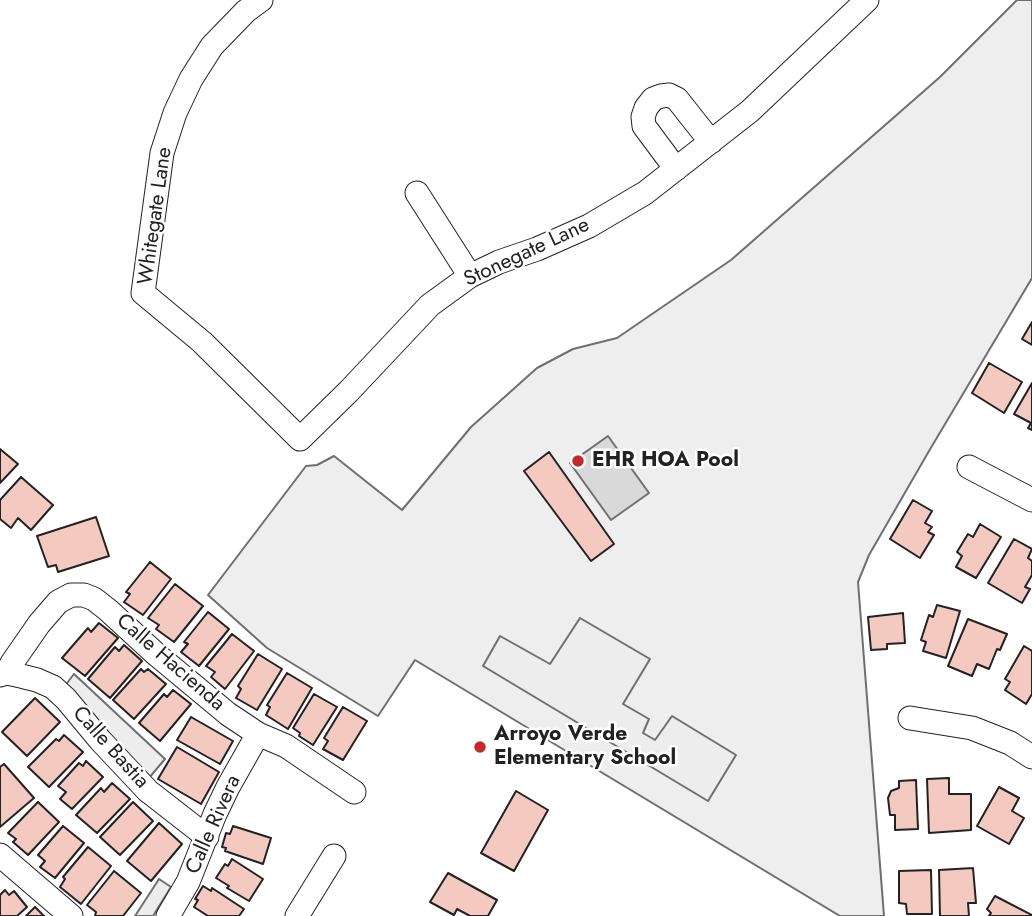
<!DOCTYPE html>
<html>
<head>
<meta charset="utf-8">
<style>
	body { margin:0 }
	canvas { display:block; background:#fff }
</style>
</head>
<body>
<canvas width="1032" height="916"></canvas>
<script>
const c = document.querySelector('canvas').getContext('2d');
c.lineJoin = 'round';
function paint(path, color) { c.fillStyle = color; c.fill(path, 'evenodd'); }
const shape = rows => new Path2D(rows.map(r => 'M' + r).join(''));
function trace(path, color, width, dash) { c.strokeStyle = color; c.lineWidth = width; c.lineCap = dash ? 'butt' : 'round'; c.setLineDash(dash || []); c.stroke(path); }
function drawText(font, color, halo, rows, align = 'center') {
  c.font = font + ' Jost,sans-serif'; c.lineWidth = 5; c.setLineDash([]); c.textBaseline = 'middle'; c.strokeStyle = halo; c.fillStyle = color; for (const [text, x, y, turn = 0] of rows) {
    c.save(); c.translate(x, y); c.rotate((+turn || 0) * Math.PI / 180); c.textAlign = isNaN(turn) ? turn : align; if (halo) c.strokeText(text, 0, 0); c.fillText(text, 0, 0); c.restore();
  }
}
const green = shape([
	[1017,0,1032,0,1032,278,929,451,869,555,858,582,884,916,840,916,415,660,378,716,267,648,208,595,306,466,317,465,334,456,402,510,471,427,537,368,573,349,617,338,731,260,940,77,1017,0]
]);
paint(green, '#eee');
trace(green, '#6f6f6f', 2);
const parking = shape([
	[580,618,650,659,623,704,649,719,643,733,655,740,672,716,736,755,708,801,483,666,500,636,550,664,580,618],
	[74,674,165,759,149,778,64,687,74,674],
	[159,879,171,887,153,916,135,916,159,879]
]);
paint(parking, '#ededed');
trace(parking, '#6f6f6f', 2);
const water = shape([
	[608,436,649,493,611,520,570,463,608,436]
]);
paint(water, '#d9d9d9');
trace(water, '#6f6f6f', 2);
const building = shape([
	[1032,322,1032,345,1022,339,1032,322],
	[989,363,1022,382,1004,413,972,393,989,363],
	[1032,383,1032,430,1028,428,1031,423,1014,414,1032,383],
	[0,449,18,464,0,483,0,449],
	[549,452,614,544,591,561,524,471,549,452],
	[21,477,53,505,31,530,18,518,11,528,0,519,0,500,21,477],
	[913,500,932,511,925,523,932,527,928,532,934,535,920,558,890,539,913,500],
	[96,517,109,556,58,572,56,565,48,567,37,536,96,517],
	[980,524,1001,537,976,578,956,567,962,556,957,552,968,534,973,537,980,524],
	[1014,539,1032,549,1028,558,1032,561,1032,575,1025,587,1030,589,1022,603,988,583,1014,539],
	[150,562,171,579,143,615,124,602,130,594,126,592,150,562],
	[175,584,203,606,174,642,156,629,159,625,148,618,175,584],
	[937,605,960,611,946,658,923,651,926,642,921,640,929,615,933,617,937,605],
	[208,612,229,629,199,666,181,652,188,644,184,642,208,612],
	[903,613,905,643,887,644,887,649,871,650,868,617,903,613],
	[968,619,1007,634,1000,650,997,649,989,669,977,664,972,676,948,666,968,619],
	[99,623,118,638,85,676,62,658,88,628,91,632,99,623],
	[232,634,254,651,225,689,211,677,215,672,206,666,232,634],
	[124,645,142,661,110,698,88,679,115,647,119,651,124,645],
	[1024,646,1032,651,1032,694,1026,704,1005,690,1010,682,1005,679,1024,646],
	[258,654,282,669,257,710,236,698,241,689,238,686,258,654],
	[141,669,144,672,148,669,166,684,134,719,113,700,141,669],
	[287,673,312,688,288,729,266,715,270,707,267,705,287,673],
	[173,690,191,704,160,741,139,723,164,694,167,697,173,690],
	[314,694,337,707,313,745,299,736,300,733,293,728,314,694],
	[35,698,60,722,27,756,2,732,35,698],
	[343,707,367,721,343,760,323,749,328,741,324,738,343,707],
	[191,717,233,741,220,764,177,740,191,717],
	[64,735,83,752,49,787,28,767,56,739,59,741,64,735],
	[177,747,219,772,201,804,158,779,177,747],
	[86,761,103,777,72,809,60,799,66,792,58,786,79,763,83,766,86,761],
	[4,764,34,798,0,827,0,767,4,764],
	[949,778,949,794,971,794,971,830,929,833,927,779,949,778],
	[916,780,918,829,895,830,895,815,890,815,888,798,891,791,899,788,899,781,916,780],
	[112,783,130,799,97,833,76,815,101,788,104,792,112,783],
	[999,787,1019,798,1012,811,1024,818,1009,844,977,826,999,787],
	[516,791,548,810,514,871,481,853,516,791],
	[38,802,59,822,28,855,13,842,16,839,8,833,38,802],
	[133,802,153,821,120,855,100,837,133,802],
	[159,823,182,844,151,881,127,861,159,823],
	[63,826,84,843,55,878,40,867,45,861,38,855,63,826],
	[233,826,271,838,263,864,225,851,226,848,222,847,226,833,230,834,233,826],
	[88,847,111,866,81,904,60,887,65,879,63,877,88,847],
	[232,859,263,879,249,901,227,888,229,886,216,878,225,864,228,866,232,859],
	[973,868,976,903,968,903,969,916,940,916,939,870,973,868],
	[931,870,932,914,907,914,906,904,899,903,899,871,931,870],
	[114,871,141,893,123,916,95,916,96,912,87,905,114,871],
	[448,873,497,900,488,916,470,916,457,909,454,915,430,902,448,873],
	[203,886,211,891,212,888,244,909,239,916,208,916,194,907,198,900,195,899,203,886],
	[5,890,9,895,14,891,27,907,17,916,0,916,0,895,5,890],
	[995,896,1032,915,1031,916,989,916,991,913,987,909,995,896],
	[35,907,44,916,26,916,35,907]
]);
paint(building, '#f3c9c0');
trace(building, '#222', 2);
const minor = shape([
	[261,0,246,11,212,46,191,79,175,113,162,153,143,293,202,342,300,439,349,391,430,305,470,276,499,262,537,249,589,226,645,193,750,111,867,0],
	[676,169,644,126,643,117,646,108,653,99,661,96,669,95,677,99,711,142],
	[417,193,470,276],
	[969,467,1032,500],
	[7,673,12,663,39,624,58,602,71,595,84,595,94,599,108,610,157,655,228,714,258,734,286,746,354,792],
	[0,675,7,673,21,676,37,680,53,687,66,699,100,740,148,791,207,837],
	[910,718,972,728,1010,743,1032,757],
	[0,855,71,916],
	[168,916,188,882,215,814,228,787,258,734],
	[297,916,334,856]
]);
trace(minor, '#222', 25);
trace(minor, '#fff', 23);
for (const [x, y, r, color] of [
	[578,461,7,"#c62828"],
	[480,747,7,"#c62828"]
]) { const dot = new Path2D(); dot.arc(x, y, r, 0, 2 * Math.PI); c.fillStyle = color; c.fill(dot); trace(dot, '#fff', 2.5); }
drawText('21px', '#222', '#fff', [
	["Whitegate Lane",156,216,-82],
	["Stonegate Lane",527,253,-25],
	["Calle Hacienda",170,663,41],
	["Calle Bastia",110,748,48],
	["Calle Rivera",214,825,-66]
]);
drawText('bold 21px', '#222', '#fff', [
	["EHR HOA Pool",592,461],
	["Arroyo Verde",494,735],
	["Elementary School",494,759]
], 'left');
</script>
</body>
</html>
